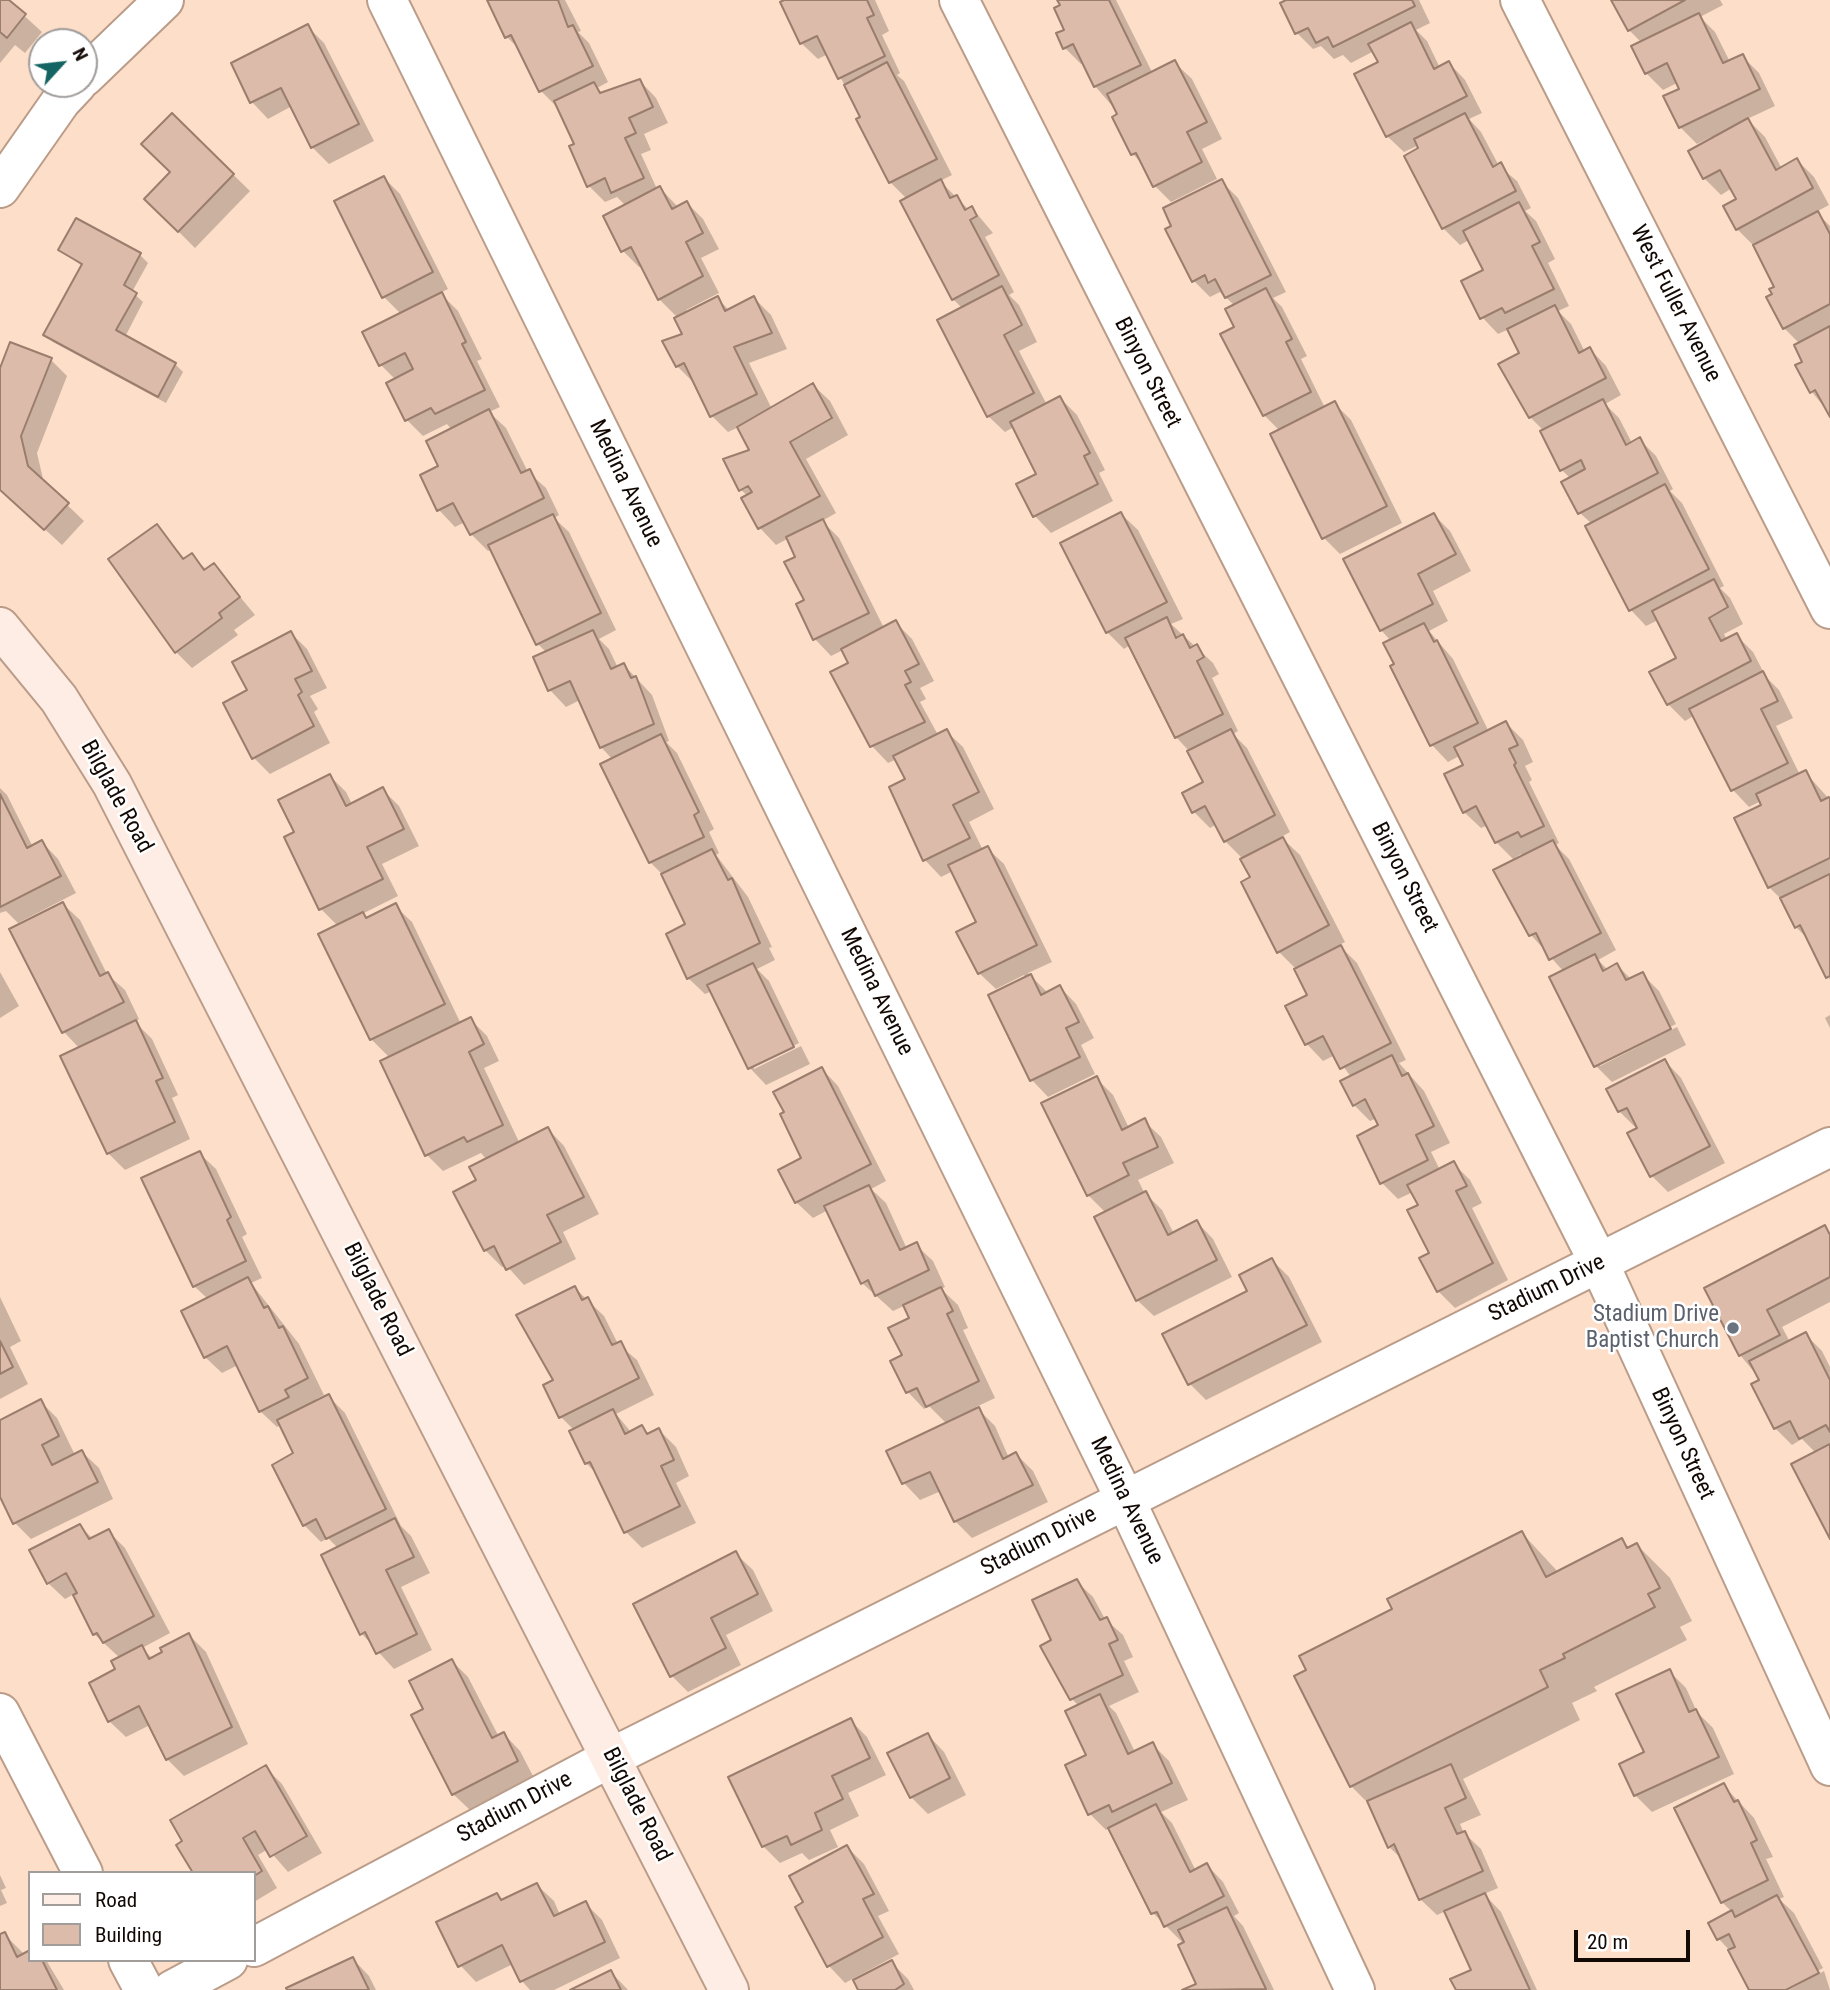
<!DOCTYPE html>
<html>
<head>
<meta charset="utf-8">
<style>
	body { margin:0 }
	#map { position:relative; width:1830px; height:1990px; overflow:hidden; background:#fddec9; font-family:"Roboto Condensed",sans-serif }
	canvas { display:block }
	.legend { position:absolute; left:28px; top:1871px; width:228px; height:91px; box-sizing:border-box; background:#fff; border:2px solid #a19d9b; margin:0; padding:9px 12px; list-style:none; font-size:21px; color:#130904 }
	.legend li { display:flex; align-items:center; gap:14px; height:35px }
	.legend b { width:35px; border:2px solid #a19d9b }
	.north { position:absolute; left:28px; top:28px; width:70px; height:70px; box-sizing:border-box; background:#fff; border:2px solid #a19d9b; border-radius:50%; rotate:63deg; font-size:19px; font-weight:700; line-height:28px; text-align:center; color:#130904 }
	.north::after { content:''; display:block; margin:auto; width:24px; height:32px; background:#156464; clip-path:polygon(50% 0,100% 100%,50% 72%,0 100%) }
	.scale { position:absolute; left:1574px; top:1930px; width:116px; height:32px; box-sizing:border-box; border:4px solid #130904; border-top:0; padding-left:9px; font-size:21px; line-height:24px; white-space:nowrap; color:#130904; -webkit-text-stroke:5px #fff; paint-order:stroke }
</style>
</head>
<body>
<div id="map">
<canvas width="1830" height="1990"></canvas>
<ul class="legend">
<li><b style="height:9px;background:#feede5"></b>Road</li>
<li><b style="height:19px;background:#dcbbab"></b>Building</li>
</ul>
<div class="north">N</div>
<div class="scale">20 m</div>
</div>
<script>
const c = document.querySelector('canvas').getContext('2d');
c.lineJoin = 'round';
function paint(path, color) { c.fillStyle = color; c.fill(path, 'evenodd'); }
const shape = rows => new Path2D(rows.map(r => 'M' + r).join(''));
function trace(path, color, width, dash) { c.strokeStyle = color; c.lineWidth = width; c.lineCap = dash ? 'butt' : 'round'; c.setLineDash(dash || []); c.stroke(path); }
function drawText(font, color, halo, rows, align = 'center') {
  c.font = font + ' "Roboto Condensed",sans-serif'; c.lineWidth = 5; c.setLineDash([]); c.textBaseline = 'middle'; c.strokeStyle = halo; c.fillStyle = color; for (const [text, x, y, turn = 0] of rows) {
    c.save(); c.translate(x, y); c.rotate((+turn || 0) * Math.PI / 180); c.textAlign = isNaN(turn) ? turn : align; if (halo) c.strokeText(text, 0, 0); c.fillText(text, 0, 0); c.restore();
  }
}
paint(shape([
	[0,0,7,0,42,32,25,53,15,45,0,63],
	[489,0,565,0,581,31,578,32,589,43,608,82,597,88,604,94,640,81,656,98,668,123,644,134,651,150,641,154,657,189,660,188,678,207,687,203,703,219,719,249,701,258,719,293,686,310,688,313,717,298,730,311,754,298,771,315,787,349,749,363,772,409,813,385,830,401,848,435,806,459,836,513,822,521,839,538,884,628,895,622,912,639,934,681,920,688,926,699,920,702,938,735,946,731,963,747,994,809,969,822,983,850,987,848,1004,864,1052,962,1028,973,1048,993,1060,987,1076,1004,1094,1038,1081,1045,1095,1074,1048,1097,1032,1080,990,996,1026,978,1024,975,996,989,979,973,979,922,953,871,941,877,925,860,891,788,907,779,897,759,888,763,872,746,850,664,843,650,831,656,815,639,798,605,806,601,798,557,789,538,776,545,760,528,743,499,748,496,741,490,752,451,739,427,728,432,712,416,694,383,677,366,684,335,678,318,659,299,643,266,639,267,623,251,626,206,617,197,605,202,589,186,577,145,557,107,541,91,522,52,507,37],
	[787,0,875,0,889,31,882,35,900,73,897,75,904,81,952,175,940,181,969,210,972,208,993,233,985,237,1014,292,1009,295,1019,305,1037,342,1019,351,1047,405,1060,398,1077,415,1105,470,1099,473,1113,501,1051,533,1035,516,1019,485,1039,475,1014,427,1005,432,988,416,963,309,953,299,907,199,890,182,862,118,828,54,818,59,801,43],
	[1059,0,1116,0,1153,74,1175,63,1192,79,1222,139,1202,149,1217,179,1171,202,1154,185,1144,166,1133,154,1120,115,1095,86,1084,63,1081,64,1065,48,1067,31],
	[1290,0,1419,0,1430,23,1416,30,1427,41,1440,68,1449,63,1465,80,1482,113,1469,119,1481,132,1499,166,1517,181,1531,208,1525,211,1536,221,1555,259,1548,263,1569,306,1558,311,1571,324,1585,352,1590,349,1606,366,1621,395,1605,404,1619,418,1632,443,1640,440,1656,456,1673,489,1670,491,1682,503,1724,586,1720,588,1730,598,1743,624,1724,634,1727,640,1736,635,1753,652,1766,677,1779,690,1793,718,1776,726,1800,775,1805,772,1830,800,1830,980,1810,941,1796,927,1785,903,1769,887,1761,801,1749,807,1733,790,1695,715,1685,721,1668,704,1679,659,1658,620,1646,626,1630,609,1592,524,1580,513,1571,479,1562,470,1544,431,1530,417,1522,353,1509,329,1498,334,1482,317,1485,271,1469,240,1460,245,1443,228,1419,145,1404,152,1387,136,1380,63,1374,51,1351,63,1343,55,1334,59,1321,46,1313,49,1297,33],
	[1613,0,1720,0,1723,5,1700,17,1715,32,1730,62,1742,56,1759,73,1775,106,1747,119,1765,137,1782,169,1797,160,1814,177,1829,205,1816,212,1830,226,1830,414,1812,392,1800,344,1784,328,1774,295,1776,287,1754,246,1737,229,1738,200,1732,188,1721,195,1704,178,1711,137,1697,144,1680,127,1682,89,1677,83,1663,90,1646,73,1642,43,1629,30],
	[308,27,324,43,374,141,329,164,312,147,292,106,268,119,252,102],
	[172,115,250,191,195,248,146,199,172,172],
	[384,178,400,194,448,289,440,293,458,311,482,359,477,361,500,407,489,412,506,428,528,472,546,488,559,515,554,518,569,532,616,630,599,639,609,649,618,668,624,665,652,695,669,741,666,742,677,753,714,829,709,832,719,853,716,855,748,897,772,947,769,948,775,960,757,969,769,981,799,1043,754,1065,754,1069,801,1046,810,1064,766,1085,750,1068,712,991,705,994,688,978,688,924,665,877,650,862,602,765,613,760,601,747,580,700,566,707,550,690,547,653,538,644,492,549,488,551,471,534,465,522,455,527,439,510,452,430,447,424,423,436,407,420,396,380,381,365,401,314,384,297],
	[1221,181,1238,198,1286,292,1273,298,1282,307,1307,356,1301,359,1325,408,1334,403,1351,420,1402,523,1340,554,1324,538,1280,431,1264,415,1236,328,1235,306,1220,292,1210,297,1194,281],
	[60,250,140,255,148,263,132,292,143,302,125,337,175,364,183,372,166,403,53,342,46,334,82,266],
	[51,360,67,376,37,453,44,483,84,521,62,545,0,488,0,373],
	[1121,514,1138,530,1183,619,1171,624,1213,663,1219,674,1212,678,1238,731,1233,734,1247,748,1290,832,1281,837,1300,855,1345,942,1339,945,1357,963,1406,1060,1399,1063,1424,1091,1450,1143,1431,1152,1440,1170,1453,1163,1470,1180,1482,1203,1472,1208,1508,1280,1455,1308,1438,1291,1420,1205,1413,1192,1398,1199,1382,1183,1381,1126,1377,1118,1370,1121,1354,1105,1351,1077,1335,1055,1323,1061,1307,1044,1310,996,1296,969,1279,952,1243,859,1225,841,1217,824,1210,828,1193,811,1206,783,1190,752,1176,737,1130,645,1124,649,1107,632],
	[1434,515,1450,531,1471,571,1433,591,1448,621,1429,631,1453,659,1489,732,1506,723,1523,740,1533,762,1525,766,1532,780,1529,782,1559,843,1555,845,1569,859,1616,950,1598,960,1608,970,1617,965,1631,979,1642,974,1659,991,1676,1024,1600,1062,1600,1066,1677,1027,1686,1045,1612,1082,1596,1066,1564,972,1531,935,1496,871,1523,857,1521,854,1513,859,1496,842,1488,825,1481,828,1464,812,1466,766,1461,755,1448,762,1432,745,1397,665,1391,641,1381,630],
	[157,526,185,559,191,555,207,570,214,565,255,615,234,630,238,635,192,668,176,652],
	[291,633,307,649,327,688,310,696,318,709,314,712,330,743,270,774,254,758,249,691],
	[330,776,346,792,352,804,383,790,399,806,419,846,382,864,398,896,362,914,367,919,395,906,412,922,461,1024,470,1019,487,1036,499,1061,484,1068,520,1144,548,1129,564,1146,599,1214,563,1232,576,1259,524,1285,506,1265,502,1267,485,1250,478,1181,487,1160,481,1153,443,1171,427,1155,390,1058,371,1039,338,926,321,909,296,833],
	[0,788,7,795,33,847,42,842,58,859,76,893,18,923,6,911,0,913],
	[63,904,80,920,107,974,125,990,139,1019,135,1022,152,1039,178,1095,172,1098,190,1139,125,1170,108,1153,80,1049,64,1032,12,930],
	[0,972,19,1006,0,1018],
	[1830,1015,1830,1028,1825,1018],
	[1665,1061,1681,1078,1725,1163,1668,1192,1652,1176,1638,1130,1619,1111],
	[822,1069,838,1086,886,1181,871,1189,886,1203,907,1249,916,1245,933,1261,945,1287,941,1289,958,1305,968,1328,963,1330,995,1398,976,1407,995,1426,1009,1458,1016,1454,1033,1471,1048,1502,972,1538,955,1521,941,1491,920,1500,904,1483,888,1452,947,1424,929,1406,924,1409,908,1392,893,1362,904,1356,911,1319,906,1305,893,1311,862,1283,828,1210,813,1218,796,1202],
	[1096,1078,1113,1095,1129,1128,1144,1121,1161,1137,1174,1163,1138,1180,1144,1192,1162,1210,1174,1234,1197,1222,1213,1239,1232,1277,1154,1316,1137,1300,1106,1213,1088,1195],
	[199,1153,216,1169,247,1234,242,1237,262,1278,251,1283,299,1344,324,1395,316,1399,317,1402,328,1396,345,1413,401,1526,411,1536,430,1573,401,1587,432,1650,394,1669,362,1634,338,1548,328,1538,321,1542,304,1525,296,1453,281,1425,277,1427,260,1411,238,1365,222,1373,205,1357,208,1299,194,1286],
	[1824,1227,1830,1233,1830,1302,1782,1327,1790,1342,1805,1334,1822,1351,1830,1367,1830,1535,1816,1453,1802,1439,1792,1445,1775,1428,1761,1380,1740,1355,1706,1289],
	[1272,1260,1289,1277,1322,1342,1206,1400,1189,1383],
	[575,1288,604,1316,618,1344,637,1360,654,1395,616,1414,631,1432,642,1428,649,1435,659,1430,676,1447,689,1476,676,1483,696,1523,642,1548,626,1532,600,1477,586,1463,574,1430,561,1417,555,1381],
	[0,1297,21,1341,10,1347,28,1384,0,1399],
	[41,1402,57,1418,75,1455,82,1452,99,1468,113,1499,31,1539,15,1523,0,1493,0,1422],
	[80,1526,93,1539,108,1531,125,1548,170,1633,142,1648,153,1659,189,1635,206,1652,248,1744,184,1776,167,1759,150,1725,126,1737,109,1721,120,1658,94,1634,74,1594,65,1599,48,1583],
	[1522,1533,1559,1573,1622,1540,1630,1549,1637,1545,1670,1578,1692,1621,1680,1627,1687,1640,1594,1687,1597,1691,1572,1703,1580,1720,1463,1779,1481,1815,1460,1824,1464,1833,1481,1849,1498,1888,1484,1894,1501,1912,1537,1990,1457,1990,1473,1971,1446,1911,1437,1915,1420,1899,1403,1860,1389,1847,1371,1806,1351,1786,1394,1610],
	[736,1554,753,1570,773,1611,726,1635,741,1665,688,1692,672,1676],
	[1076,1581,1093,1597,1105,1619,1123,1635,1133,1657,1124,1661,1139,1692,1109,1706,1116,1713,1135,1752,1152,1744,1169,1761,1188,1800,1161,1812,1172,1823,1196,1871,1207,1865,1223,1882,1239,1913,1234,1916,1243,1926,1274,1990,1186,1990,1198,1984,1184,1944,1153,1913,1110,1828,1106,1830,1090,1814,1088,1756,1079,1706,1072,1699,1054,1641],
	[452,1661,468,1677,499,1737,504,1734,520,1751,534,1778,470,1810,453,1794,425,1709],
	[1669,1671,1686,1688,1697,1712,1713,1728,1734,1774,1652,1812,1635,1795],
	[850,1720,867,1737,886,1775,848,1793,859,1816,830,1830,838,1847,809,1860,802,1853,780,1863,763,1846],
	[928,1735,944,1752,966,1795,928,1814,911,1797],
	[266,1768,282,1784,322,1853,288,1872,268,1849,258,1855,277,1888,254,1902,254,1873,195,1873],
	[1724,1786,1754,1818,1773,1857,1766,1859,1784,1897,1779,1899,1794,1913,1823,1968,1782,1990,1751,1990,1730,1951,1719,1939,1732,1912,1722,1902,1677,1809],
	[847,1847,864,1864,889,1911,878,1916,899,1954,845,1983,829,1966,806,1903],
	[0,1875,6,1888,1,1890,7,1903,0,1906],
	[537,1885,554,1901,560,1915,585,1903,602,1920,620,1958,554,1990,530,1990,522,1981,513,1964,476,1982,460,1965,497,1895,503,1901],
	[4,1934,30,1960,46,1960,64,1990,0,1990,0,1936],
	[353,1959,369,1976,376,1990,289,1990],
	[891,1962,908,1979,914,1990,860,1990],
	[1824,1971,1830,1990,1789,1990],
	[611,1972,628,1990,574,1990]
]), '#0003');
const building = shape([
	[0,0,9,0,26,14,7,38,0,32,0,0],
	[487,0,558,0,568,27,573,25,593,66,539,92,511,35,505,38,487,0],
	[784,0,867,0,874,15,867,18,885,56,838,79,817,36,800,44,780,2,784,0],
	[1057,0,1109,0,1141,65,1094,87,1073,44,1063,49,1056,33,1064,30,1054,8,1060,5,1057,0],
	[1286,0,1412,0,1415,6,1333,47,1328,37,1316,43,1308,28,1295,34,1280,3,1286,0],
	[1611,0,1685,0,1628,31,1611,0],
	[1699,13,1723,63,1743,54,1760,89,1679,128,1663,96,1679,89,1667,63,1645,74,1631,46,1699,13],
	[1411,22,1434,69,1449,61,1467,96,1386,137,1354,74,1378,62,1368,44,1411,22],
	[308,24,359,124,311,148,281,88,250,103,231,63,308,24],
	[1175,60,1207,122,1187,132,1202,162,1153,187,1136,153,1131,155,1112,117,1117,114,1107,94,1175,60],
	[887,62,937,159,889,183,856,119,860,117,844,85,887,62],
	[640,79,653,107,629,118,636,133,625,138,644,178,611,193,605,178,587,187,569,146,574,144,554,101,594,82,600,93,640,79],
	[172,113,234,174,178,232,144,199,170,172,141,144,172,113],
	[1465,113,1493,167,1501,162,1516,191,1442,229,1404,156,1418,148,1414,139,1465,113],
	[1748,118,1776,170,1797,158,1813,188,1736,230,1723,206,1736,199,1720,170,1703,179,1688,151,1748,118],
	[384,176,433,272,382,298,334,201,384,176],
	[941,179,950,198,957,195,965,210,972,206,977,216,970,220,999,275,952,300,900,201,941,179],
	[1222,179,1271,275,1225,298,1215,279,1208,283,1205,275,1192,282,1165,229,1171,226,1163,208,1222,179],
	[660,186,672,209,687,201,703,233,686,242,703,276,658,300,631,247,621,252,603,216,660,186],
	[1519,202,1540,242,1532,246,1554,289,1505,313,1502,308,1480,319,1461,281,1483,270,1463,231,1519,202],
	[1818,211,1830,234,1830,304,1783,329,1766,297,1772,294,1769,289,1774,287,1753,245,1818,211],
	[76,218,141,253,124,285,137,293,116,330,176,363,158,397,43,335,82,264,58,250,76,218],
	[1002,286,1022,325,1004,335,1034,393,987,417,937,320,1002,286],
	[1266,288,1292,339,1286,342,1311,392,1263,416,1220,334,1234,327,1225,309,1266,288],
	[442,292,466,342,462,344,485,390,435,414,431,408,405,421,386,383,413,369,405,353,379,366,362,332,442,292],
	[718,296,725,311,754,296,772,333,734,347,757,394,710,417,684,363,676,367,662,341,682,334,674,318,718,296],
	[1555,305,1579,353,1590,347,1606,378,1529,418,1498,364,1519,353,1507,329,1555,305],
	[1830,326,1830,417,1815,390,1810,393,1795,365,1802,362,1794,345,1830,326],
	[10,342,52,358,21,436,28,466,69,503,44,530,0,490,0,368,10,342],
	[813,383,832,418,790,442,820,496,758,529,741,498,752,492,748,486,739,491,723,459,749,450,737,427,813,383],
	[1060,396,1090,453,1084,456,1098,484,1033,517,1016,484,1036,474,1010,422,1060,396],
	[1603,399,1626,445,1640,437,1658,473,1578,514,1561,482,1585,469,1581,460,1560,471,1540,431,1603,399],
	[1335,401,1387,506,1322,539,1270,434,1335,401],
	[489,409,521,473,530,469,544,498,470,535,453,503,437,511,420,475,438,466,426,441,489,409],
	[1665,484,1709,569,1629,611,1585,526,1665,484],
	[1121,512,1167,602,1106,633,1060,543,1121,512],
	[1434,513,1456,554,1418,574,1433,604,1380,631,1343,559,1434,513],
	[553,514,601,613,536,645,488,545,553,514],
	[823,519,869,613,813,640,796,604,804,600,784,562,795,557,786,537,823,519],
	[157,524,183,559,192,553,204,570,214,563,240,597,219,613,222,618,175,653,108,559,157,524],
	[1714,579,1728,607,1709,618,1721,641,1737,633,1751,661,1667,705,1649,672,1676,658,1652,611,1714,579],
	[1167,617,1176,638,1183,634,1190,648,1197,644,1204,657,1197,661,1223,714,1175,738,1125,638,1167,617],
	[896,620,919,664,905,671,911,682,905,685,925,722,870,747,830,672,848,663,841,649,896,620],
	[1424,623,1434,642,1437,640,1478,723,1430,746,1390,666,1394,664,1383,643,1424,623],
	[593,630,611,669,624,663,631,678,636,676,654,724,600,748,570,681,548,691,533,657,593,630],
	[291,631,312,671,295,679,302,692,298,695,314,726,252,759,223,703,247,690,232,662,291,631],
	[1763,671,1778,701,1761,709,1788,763,1731,791,1689,709,1763,671],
	[1506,721,1518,745,1509,749,1516,763,1514,765,1544,826,1521,837,1518,832,1495,843,1476,806,1463,813,1444,774,1463,765,1454,747,1506,721],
	[947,729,979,792,953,805,970,838,923,861,889,787,905,779,893,756,947,729],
	[1231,729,1275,815,1224,842,1205,806,1192,813,1182,793,1203,782,1187,751,1231,729],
	[661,734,699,812,694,815,704,837,649,863,600,764,661,734],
	[1806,770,1821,801,1829,797,1830,799,1830,858,1768,888,1734,818,1761,805,1756,794,1806,770],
	[330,774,346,806,383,787,404,829,367,847,383,879,319,910,284,837,294,832,278,800,330,774],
	[0,794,27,848,42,840,61,876,0,907,0,794],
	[1283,837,1329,925,1277,953,1241,882,1250,877,1240,859,1283,837],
	[1553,840,1601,933,1549,960,1536,933,1529,936,1493,870,1553,840],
	[988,846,1037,945,978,974,956,932,976,922,948,865,988,846],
	[712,849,728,880,732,878,760,943,687,979,666,934,685,924,661,874,712,849],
	[1830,874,1830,976,1826,978,1800,925,1795,928,1780,898,1830,874],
	[63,902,100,976,108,972,124,1002,62,1033,9,929,63,902],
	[396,903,445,1004,370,1040,318,934,363,912,366,918,396,903],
	[1341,945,1391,1043,1340,1069,1323,1036,1305,1045,1285,1006,1307,995,1294,969,1341,945],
	[1595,954,1603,971,1617,963,1626,980,1643,972,1671,1029,1594,1067,1549,977,1595,954],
	[753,963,794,1047,748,1069,707,985,753,963],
	[1031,974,1041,995,1060,985,1079,1022,1066,1028,1080,1057,1030,1081,988,995,1031,974],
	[471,1017,484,1044,469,1052,503,1125,467,1142,464,1137,425,1156,380,1061,471,1017],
	[136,1020,163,1078,156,1081,175,1122,107,1154,60,1056,136,1020],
	[1392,1055,1402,1076,1408,1073,1434,1126,1416,1135,1428,1160,1380,1184,1357,1136,1378,1125,1365,1099,1353,1106,1340,1081,1392,1055],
	[1665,1059,1710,1146,1650,1177,1627,1133,1637,1128,1627,1108,1618,1112,1606,1089,1665,1059],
	[822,1067,871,1164,795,1203,778,1170,801,1158,780,1114,784,1112,773,1092,822,1067],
	[1097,1076,1122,1130,1145,1118,1158,1147,1123,1163,1129,1175,1087,1196,1041,1103,1097,1076],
	[548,1127,584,1197,547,1215,561,1242,506,1270,494,1246,484,1251,453,1192,476,1180,469,1167,548,1127],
	[200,1151,231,1217,227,1220,246,1261,193,1287,141,1178,200,1151],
	[1454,1161,1467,1186,1456,1191,1493,1263,1437,1292,1419,1258,1429,1253,1407,1210,1418,1205,1407,1185,1454,1161],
	[869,1185,900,1250,917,1242,929,1270,875,1296,868,1280,861,1284,824,1206,869,1185],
	[1146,1191,1168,1235,1197,1220,1217,1260,1136,1301,1094,1217,1146,1191],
	[1825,1225,1830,1235,1830,1277,1767,1310,1780,1335,1739,1356,1704,1288,1825,1225],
	[1272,1258,1307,1325,1188,1385,1162,1334,1247,1291,1239,1275,1272,1258],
	[248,1277,264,1308,268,1306,279,1328,283,1326,308,1378,285,1390,289,1397,259,1412,227,1346,204,1358,181,1311,248,1277],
	[575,1286,582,1300,588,1297,612,1345,621,1341,639,1378,559,1418,543,1385,553,1380,516,1315,575,1286],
	[941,1287,953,1311,947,1314,979,1381,926,1407,917,1388,906,1393,890,1361,902,1355,888,1328,909,1318,903,1305,941,1287],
	[1806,1332,1830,1380,1830,1432,1826,1425,1799,1439,1790,1421,1774,1429,1751,1384,1759,1380,1749,1361,1806,1332],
	[0,1341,13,1367,0,1374,0,1341],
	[329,1394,386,1509,326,1539,316,1519,303,1526,272,1465,293,1453,277,1420,329,1394],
	[41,1399,59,1436,42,1445,52,1465,82,1450,98,1482,13,1524,0,1497,0,1420,41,1399],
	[979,1407,1003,1459,1016,1452,1033,1485,954,1522,930,1472,902,1484,886,1451,979,1407],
	[613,1409,625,1434,642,1425,647,1434,659,1428,674,1460,661,1466,680,1506,624,1533,590,1462,585,1464,569,1431,613,1409],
	[1830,1444,1830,1539,1791,1464,1830,1444],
	[395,1518,414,1557,386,1570,417,1634,376,1654,365,1632,360,1635,321,1555,395,1518],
	[80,1524,89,1539,109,1529,154,1616,103,1643,97,1633,93,1635,73,1595,77,1593,66,1573,47,1584,29,1550,80,1524],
	[1522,1531,1546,1577,1622,1538,1627,1548,1637,1543,1660,1588,1648,1594,1655,1607,1563,1654,1565,1658,1540,1670,1548,1687,1350,1787,1294,1676,1306,1670,1299,1656,1392,1609,1387,1599,1522,1531],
	[736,1551,758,1594,711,1618,726,1648,670,1677,633,1604,736,1551],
	[1077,1579,1100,1620,1107,1617,1118,1640,1109,1644,1123,1675,1070,1700,1040,1646,1051,1640,1032,1600,1077,1579],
	[189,1633,232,1727,166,1760,139,1706,108,1722,89,1683,115,1669,111,1661,142,1645,149,1659,162,1652,160,1648,189,1633],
	[452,1659,492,1738,504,1732,518,1761,452,1795,411,1715,423,1709,409,1681,452,1659],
	[1670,1669,1689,1712,1696,1709,1719,1757,1634,1796,1619,1764,1644,1752,1616,1694,1670,1669],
	[1100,1694,1128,1754,1153,1742,1172,1783,1112,1812,1109,1805,1088,1815,1065,1765,1086,1755,1065,1711,1100,1694],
	[851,1718,870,1758,832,1776,843,1799,815,1813,822,1830,791,1845,787,1836,762,1847,728,1777,851,1718],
	[928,1733,950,1778,910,1798,887,1753,928,1733],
	[1451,1764,1466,1798,1445,1808,1457,1834,1465,1831,1483,1871,1419,1900,1394,1844,1388,1848,1367,1801,1451,1764],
	[266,1765,307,1836,270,1857,255,1831,243,1838,262,1871,254,1876,254,1873,193,1873,176,1845,182,1841,170,1820,266,1765],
	[1724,1783,1734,1802,1738,1800,1757,1840,1751,1843,1768,1880,1721,1903,1674,1808,1724,1783],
	[1156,1804,1190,1872,1207,1863,1224,1896,1164,1927,1157,1912,1151,1914,1108,1828,1156,1804],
	[847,1845,874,1894,863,1899,883,1937,827,1967,795,1907,803,1902,789,1876,847,1845],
	[537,1883,554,1916,586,1901,605,1942,520,1982,502,1945,458,1967,436,1922,497,1893,501,1900,537,1883],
	[1485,1893,1530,1990,1456,1990,1450,1979,1471,1970,1444,1911,1485,1893],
	[1777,1895,1819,1973,1786,1990,1749,1990,1728,1950,1735,1947,1729,1934,1717,1940,1708,1923,1732,1910,1735,1917,1777,1895],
	[1227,1907,1266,1989,1182,1990,1196,1984,1178,1945,1184,1942,1178,1930,1227,1907],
	[5,1932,17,1957,30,1950,30,1960,42,1960,57,1990,0,1990,0,1934,5,1932],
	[353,1957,369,1990,287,1990,286,1988,353,1957],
	[892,1960,904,1984,895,1990,858,1990,853,1980,892,1960],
	[611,1970,621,1990,570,1990,611,1970]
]);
paint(building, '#dcbbab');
trace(building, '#9b7d6d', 2);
const street = shape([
	[387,0,1125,1499,1355,1990],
	[959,0,1599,1263,1830,1766],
	[1520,0,1830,609],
	[84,77,164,0],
	[0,188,61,101,77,84],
	[0,1713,83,1873],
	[254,1947,612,1757,1830,1147],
	[128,1960,144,1990],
	[172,1990,228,1960]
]);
const secondary = shape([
	[0,627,59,699,112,784,729,1990]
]);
trace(street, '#ba9c89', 42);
trace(secondary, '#ba9c89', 42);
trace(street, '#fff', 38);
trace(secondary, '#feede5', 38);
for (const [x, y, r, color] of [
	[1733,1328,7,"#6b7280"]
]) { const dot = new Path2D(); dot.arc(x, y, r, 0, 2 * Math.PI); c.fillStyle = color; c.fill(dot); trace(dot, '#fff', 2.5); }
drawText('23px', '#130904', '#fff', [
	["West Fuller Avenue",1675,304,63],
	["Binyon Street",1147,373,63],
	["Medina Avenue",625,484,64],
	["Bilglade Road",116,797,61],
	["Binyon Street",1404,878,63],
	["Medina Avenue",876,992,64],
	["Stadium Drive",1547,1289,-26],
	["Bilglade Road",377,1300,63],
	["Binyon Street",1682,1444,65],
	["Medina Avenue",1126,1501,64],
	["Stadium Drive",1039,1542,-27],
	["Bilglade Road",636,1805,63],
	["Stadium Drive",515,1808,-28]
]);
drawText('23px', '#5b616d', '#fff', [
	["Stadium Drive",1719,1315],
	["Baptist Church",1719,1341]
], 'right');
</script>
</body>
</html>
